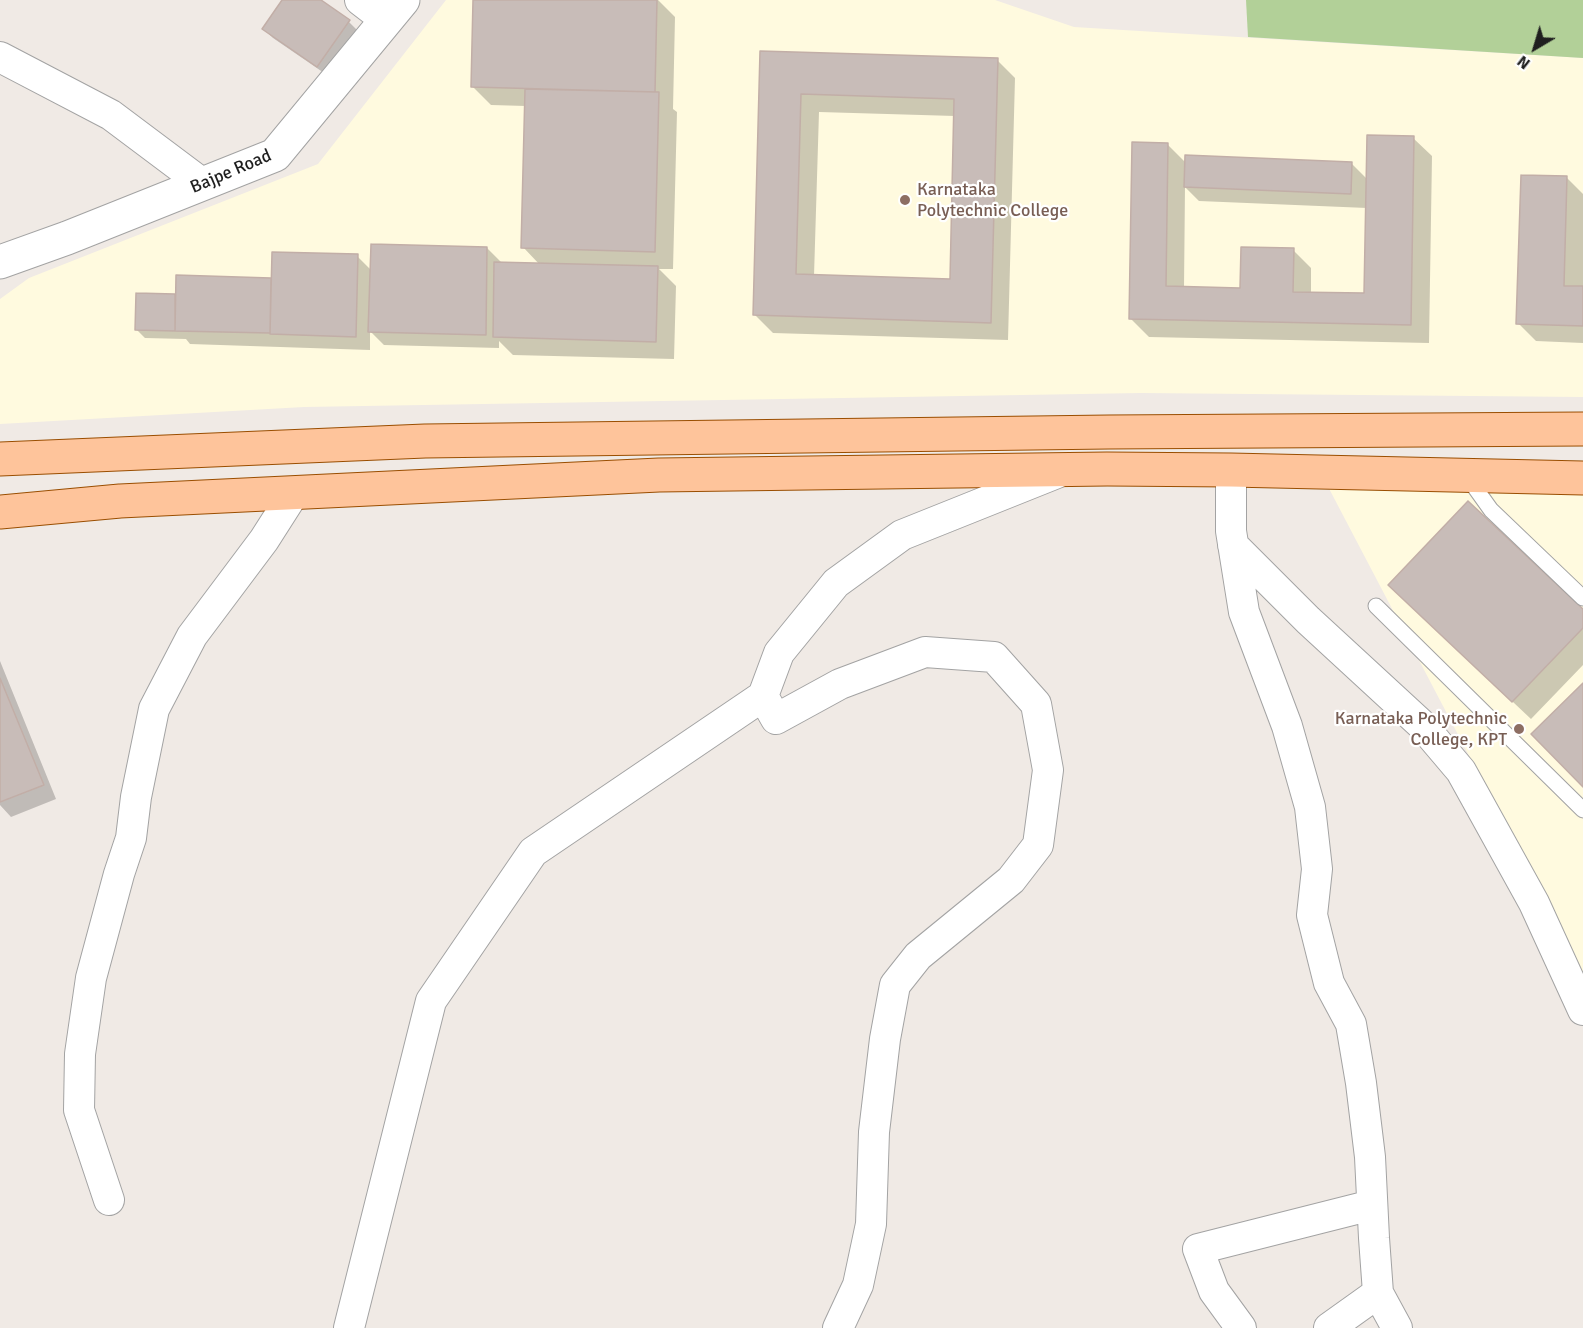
<!DOCTYPE html>
<html>
<head>
<meta charset="utf-8">
<style>
	body { margin:0 }
	#map { position:relative; width:1583px; height:1328px; overflow:hidden; background:#f0eae5; font-family:Signika,sans-serif }
	canvas { display:block }
	.north { position:absolute; left:1505px; top:18px; width:60px; height:60px; -webkit-text-stroke:4px #fff; paint-order:stroke; rotate:218deg; font-size:16px; font-weight:700; line-height:24px; text-align:center; color:#1f1f1f }
	.north::after { content:''; display:block; margin:auto; width:21px; height:27px; background:#1f1f1f; clip-path:polygon(50% 0,100% 100%,50% 72%,0 100%) }
</style>
</head>
<body>
<div id="map">
<canvas width="1583" height="1328"></canvas>
<div class="north">N</div>
</div>
<script>
const c = document.querySelector('canvas').getContext('2d');
c.lineJoin = 'round';
function paint(path, color) { c.fillStyle = color; c.fill(path, 'evenodd'); }
const shape = rows => new Path2D(rows.map(r => 'M' + r).join(''));
function trace(path, color, width, dash) { c.strokeStyle = color; c.lineWidth = width; c.lineCap = dash ? 'butt' : 'round'; c.setLineDash(dash || []); c.stroke(path); }
function drawText(font, color, halo, rows, align = 'center') {
  c.font = font + ' Signika,sans-serif'; c.lineWidth = 4.5; c.setLineDash([]); c.textBaseline = 'middle'; c.strokeStyle = halo; c.fillStyle = color; for (const [text, x, y, turn = 0] of rows) {
    c.save(); c.translate(x, y); c.rotate((+turn || 0) * Math.PI / 180); c.textAlign = isNaN(turn) ? turn : align; if (halo) c.strokeText(text, 0, 0); c.fillText(text, 0, 0); c.restore();
  }
}
paint(shape([
	[446,0,995,0,1074,27,1583,58,1583,397,1141,393,304,407,0,424,0,299,29,278,318,164],
	[1324,479,1583,486,1583,973]
]), '#fffadf');
paint(shape([
	[1246,0,1583,0,1583,58,1248,37]
]), '#b2d098');
paint(shape([
	[284,0,319,0,349,22,358,31,327,75,273,38,264,29],
	[474,0,658,0,675,17,673,109,677,112,673,269,659,269,676,286,674,359,513,355,499,341,499,348,384,345,370,331,370,350,190,344,186,339,145,338,136,329,175,296,177,298,178,277,272,279,357,256,371,270,487,248,501,262,540,265,523,247,526,106,491,105,473,87],
	[761,52,997,60,1015,78,1008,340,773,333,754,314],
	[819,112,955,116,951,281,814,276],
	[1413,138,1432,156,1429,343,1149,337,1131,319,1167,144,1186,163,1351,163,1367,179],
	[1185,187,1199,201,1367,208,1366,295,1311,294,1311,268,1293,250,1242,290,1184,288],
	[1567,178,1583,194,1583,343,1536,341,1518,323],
	[1408,603,1583,611,1583,665,1531,719],
	[0,661,56,799,11,817,0,805]
]), '#0003');
const building = shape([
	[282,0,321,0,350,20,317,67,262,29,282,0],
	[473,0,657,0,655,92,471,87,473,0],
	[760,51,998,58,991,323,753,315,760,51],
	[801,94,954,99,950,279,796,274,801,94],
	[525,89,659,92,655,252,521,248,525,89],
	[1367,135,1414,136,1411,325,1129,319,1132,142,1168,143,1166,286,1240,288,1241,247,1294,248,1293,292,1364,293,1367,135],
	[1185,155,1352,162,1351,194,1184,187,1185,155],
	[1521,175,1567,176,1564,286,1583,286,1583,326,1516,324,1521,175],
	[371,244,487,247,486,335,368,332,371,244],
	[272,252,358,254,356,337,270,334,272,252],
	[494,262,658,266,656,342,493,337,494,262],
	[176,275,271,278,270,333,175,331,176,275],
	[136,293,175,294,175,331,135,330,136,293],
	[1468,501,1583,609,1583,628,1512,702,1388,585,1468,501],
	[0,678,44,785,0,802,0,678],
	[1583,683,1583,787,1531,734,1583,683]
]);
paint(building, '#c8bcb8');
trace(building, '#c2aea7', 1.5);
const service = shape([
	[1466,475,1491,510,1583,598],
	[1376,606,1583,810]
]);
const minor = shape([
	[360,0,386,20],
	[0,57,111,115,203,184],
	[1231,470,1231,531,1244,612,1287,726,1310,807,1317,869,1312,915,1329,983,1351,1024,1361,1083,1370,1157,1374,1238,1378,1293,1397,1328],
	[1233,545,1308,620,1422,725,1461,771,1534,903,1583,1010],
	[109,1200,79,1110,80,1054,91,978,119,874,131,838,136,797,154,709,192,636,264,540,294,493],
	[349,1328,431,1001,533,852,763,696],
	[838,1328,858,1285,871,1224,874,1132,885,1039,895,985,918,956,1011,880,1038,845,1048,770,1036,704,994,657,925,652,840,684,776,719,763,696,779,653,836,583,902,535,1062,471],
	[1241,1328,1214,1291,1198,1249,1372,1205],
	[1329,1328,1378,1293]
]);
const tertiary = shape([
	[0,262,67,238,275,155,403,0]
]);
const primary = shape([
	[0,459,425,441,1109,432,1583,429],
	[0,512,120,501,659,475,1107,469,1231,470,1583,478]
]);
trace(service, '#a3a3a3', 17);
trace(minor, '#a3a3a3', 32);
trace(tertiary, '#a3a3a3', 35);
trace(primary, '#9a4e00', 35);
trace(service, '#fff', 15);
trace(minor, '#fff', 30);
trace(tertiary, '#fff', 33);
trace(primary, '#fec49b', 33);
for (const [x, y, r, color] of [
	[905,200,6,"#8d6e63"],
	[1519,729,6,"#8d6e63"]
]) { const dot = new Path2D(); dot.arc(x, y, r, 0, 2 * Math.PI); c.fillStyle = color; c.fill(dot); trace(dot, '#fff', 2); }
drawText('18px', '#1f1f1f', '#fff', [
	["Bajpe Road",231,172,-23]
]);
drawText('18px', '#785e54', '#fff', [
	["Karnataka",917,190],
	["Polytechnic College",917,211],
	["Karnataka Polytechnic",1507,719,"right"],
	["College, KPT",1507,740,"right"]
], 'left');
</script>
</body>
</html>
